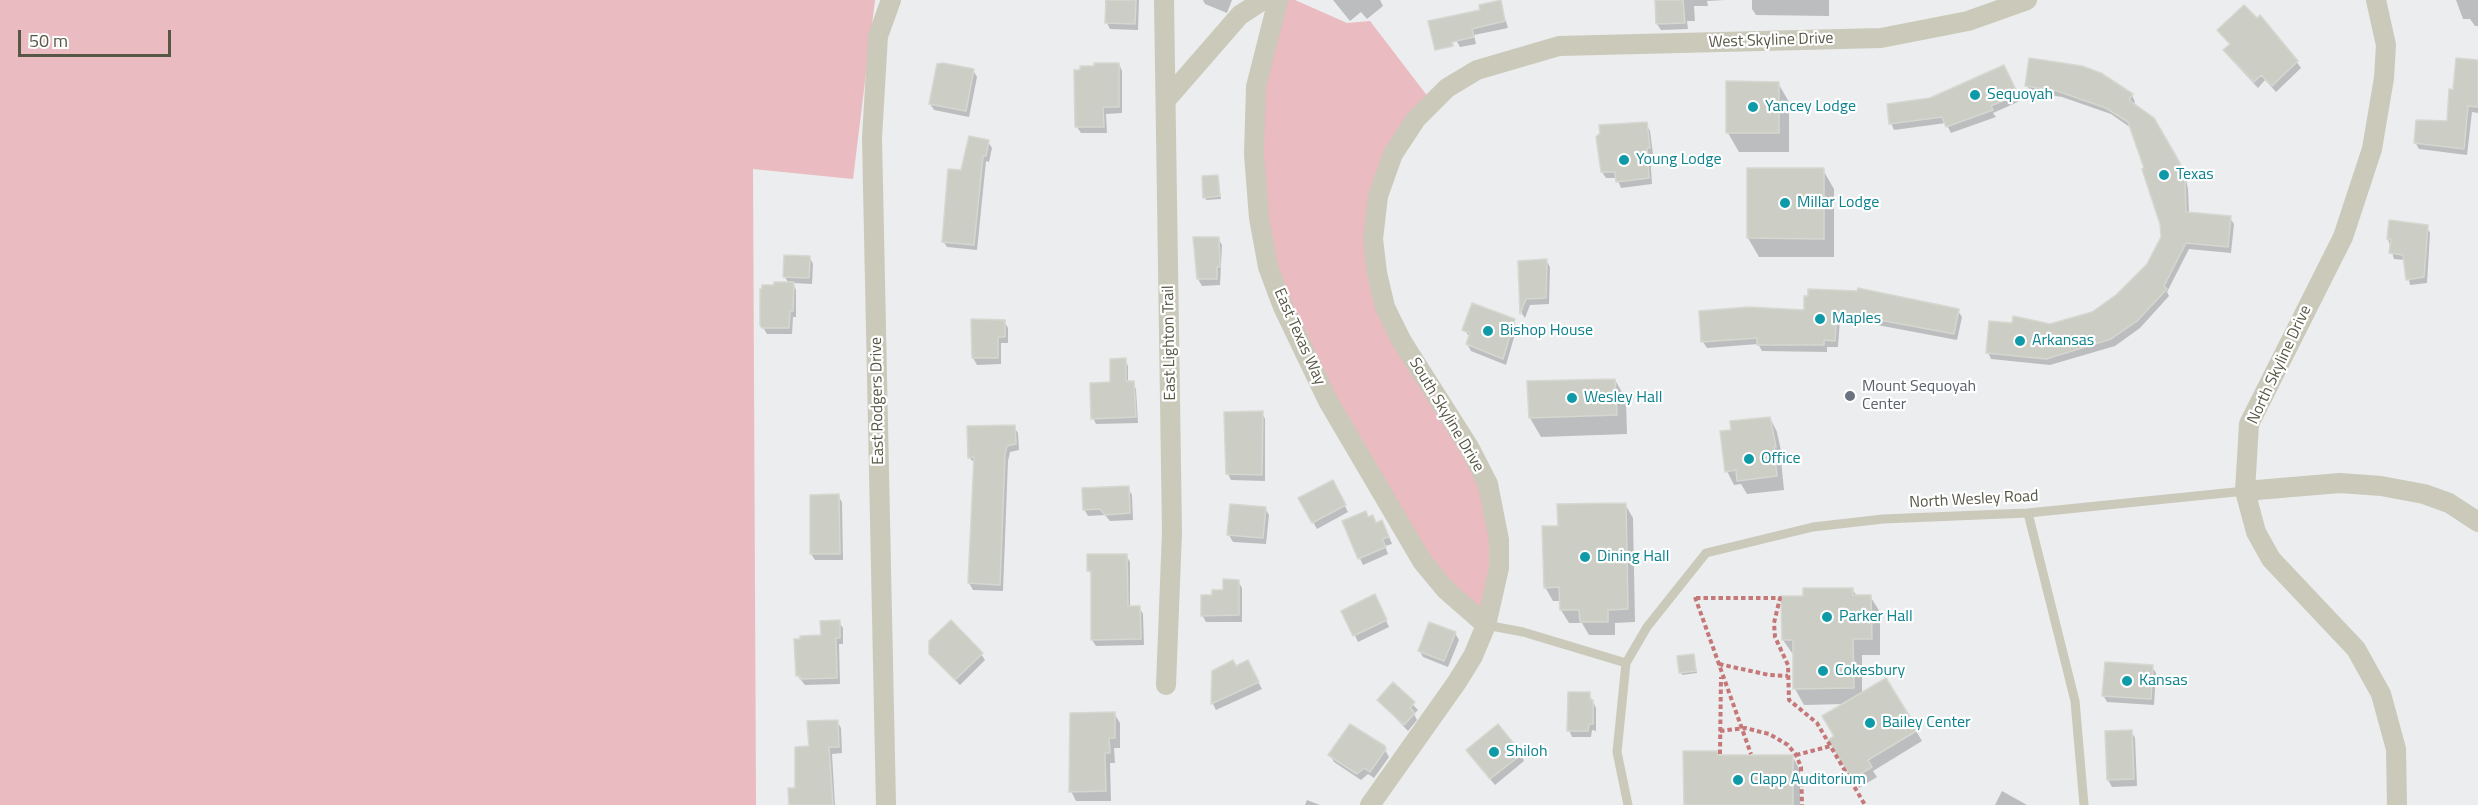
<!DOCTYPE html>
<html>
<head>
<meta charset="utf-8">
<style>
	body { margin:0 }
	#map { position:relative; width:2478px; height:805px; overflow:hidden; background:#ebedee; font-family:"Titillium Web",sans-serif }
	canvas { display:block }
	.scale { position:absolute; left:18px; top:30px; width:153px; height:27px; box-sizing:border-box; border:3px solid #575745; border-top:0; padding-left:8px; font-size:18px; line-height:21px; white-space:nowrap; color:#575745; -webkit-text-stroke:4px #fff; paint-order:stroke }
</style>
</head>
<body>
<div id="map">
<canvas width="2478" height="805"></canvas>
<div class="scale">50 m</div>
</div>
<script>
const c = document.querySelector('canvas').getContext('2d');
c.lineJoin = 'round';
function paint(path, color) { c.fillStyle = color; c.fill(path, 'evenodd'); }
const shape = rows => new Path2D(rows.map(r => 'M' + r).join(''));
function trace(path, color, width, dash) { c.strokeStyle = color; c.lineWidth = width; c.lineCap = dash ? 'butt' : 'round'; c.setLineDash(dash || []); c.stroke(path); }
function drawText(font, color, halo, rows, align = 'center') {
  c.font = font + ' "Titillium Web",sans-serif'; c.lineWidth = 4.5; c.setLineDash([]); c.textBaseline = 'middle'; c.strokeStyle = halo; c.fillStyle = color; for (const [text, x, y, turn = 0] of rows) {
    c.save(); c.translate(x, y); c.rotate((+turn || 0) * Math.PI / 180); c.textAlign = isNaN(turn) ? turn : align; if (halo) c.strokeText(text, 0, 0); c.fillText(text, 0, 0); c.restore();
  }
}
paint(shape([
	[0,0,875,0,853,179,753,169,756,805,0,805],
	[1278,0,1295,0,1347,23,1370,21,1432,102,1393,154,1377,273,1469,447,1499,540,1486,625,1442,585,1283,307,1254,154]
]), '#eabbc0');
paint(shape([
	[1105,0,1139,0,1138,30,1110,29,1107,23],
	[1203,0,1232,0,1227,13,1205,4],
	[1333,0,1380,0,1383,6,1367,19,1361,12,1350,21],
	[1656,0,1725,0,1707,1,1708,6,1694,6,1695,21,1687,21,1688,29,1661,30,1657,24],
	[1752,0,1829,0,1829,16,1756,15,1752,9],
	[2478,0,2478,26,2475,26,2470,19,2463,19,2456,0],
	[1500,2,1508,28,1474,35,1476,44,1460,47,1444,19,1482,11],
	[2260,17,2278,36,2301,68,2276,92,2265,80,2258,88,2229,57,2225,51,2231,45,2219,31],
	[2478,61,2478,113,2472,112,2467,155,2419,149,2415,142,2448,122,2455,91],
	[1119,64,1122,71,1122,113,1106,114,1107,133,1081,133,1077,127],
	[973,70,977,77,969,117,934,110,930,104],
	[2008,73,2020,101,1993,113,1996,117,1951,133,1946,123,1894,130,1891,123,1930,100],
	[1778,83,1789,102,1789,152,1739,152,1728,133],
	[2027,86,2132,95,2135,102,2133,105,2153,119,2184,171,2188,189,2189,213,2230,218,2234,224,2231,253,2189,249,2167,292,2169,296,2140,328,2115,346,2050,365,1991,359,1988,352,2050,326,2093,313,2117,296,2148,265,2163,237,2162,223,2131,128,2111,114,2062,97,2031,92],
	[1646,124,1650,131,1653,154,1650,154,1652,184,1621,188,1617,178,1606,178,1602,172],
	[988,142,992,148,989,162,986,161,977,250,947,247,943,241,962,172],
	[1748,170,1823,170,1834,189,1834,257,1759,257,1748,238],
	[1218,177,1221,199,1206,200,1205,197],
	[2427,227,2430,233,2427,283,2410,285,2405,260,2394,259,2388,239],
	[1218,238,1222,245,1220,285,1202,286,1198,279],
	[810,258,813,264,812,284,793,283,796,290,796,317,793,317,792,334,767,334,761,324,789,284,785,277],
	[1546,260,1550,267,1549,304,1530,305,1525,318,1522,314,1519,262],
	[1805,311,1958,311,1962,317,1957,340,1840,318,1838,347,1827,347,1827,352,1762,351,1758,344,1707,348,1703,342],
	[973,320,1004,321,1008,328,1008,343,1001,343,1001,364,977,365,973,358],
	[1513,320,1517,327,1506,365,1471,351,1467,344,1470,337,1464,330],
	[1125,360,1128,366,1128,383,1133,383,1136,389,1138,423,1096,424,1093,418],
	[1615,380,1626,399,1627,434,1541,437,1530,418],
	[1262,413,1265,419,1265,481,1231,480,1228,474],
	[1770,418,1777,432,1783,460,1781,460,1784,490,1747,494,1741,484,1734,485,1727,471],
	[1014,427,1018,433,1019,450,1010,452,1008,461,1003,591,973,590,969,583,975,464,969,457],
	[1332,482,1348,512,1317,529,1300,498],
	[1128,488,1132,495,1133,520,1110,521,1105,515,1088,516,1084,509],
	[838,496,842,502,843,560,815,560,811,554],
	[1625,504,1633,518,1635,622,1615,623,1615,635,1589,635,1582,623,1569,623,1561,610,1561,601,1553,601,1545,587,1559,527],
	[1265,508,1269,515,1266,544,1233,542,1229,535],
	[1368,519,1386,529,1392,544,1385,546,1388,554,1363,565,1343,522],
	[1126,555,1130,562,1130,607,1139,607,1143,614,1144,645,1096,646,1092,640,1093,578,1089,571],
	[1238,581,1242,588,1242,622,1206,622,1202,615,1214,596],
	[1852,589,1857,596,1870,596,1880,612,1880,655,1862,655,1862,694,1886,680,1922,741,1873,771,1877,777,1859,788,1830,740,1836,737,1845,704,1804,705,1795,689,1794,656,1783,640,1805,598],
	[1378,603,1389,627,1358,642,1343,611],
	[839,622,843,628,843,644,839,644,840,684,805,685,797,675,822,637],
	[1455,633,1459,640,1448,667,1423,657,1419,650],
	[930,654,981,654,985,660,960,685],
	[1694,656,1697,673,1682,675,1681,672],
	[1247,662,1262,689,1216,710,1213,704,1214,672,1235,668],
	[2152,667,2156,673,2154,705,2107,702,2103,695],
	[1393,684,1418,710,1414,714,1417,720,1408,731,1378,700],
	[1589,694,1596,708,1596,731,1592,730,1591,737,1572,737,1569,730],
	[1114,713,1120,723,1120,748,1114,748,1115,763,1110,763,1111,801,1076,801,1071,791],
	[837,721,841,728,842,753,832,754,835,805,790,805,810,747],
	[2131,731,2135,738,2137,786,2112,787,2108,780,2106,732],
	[1385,750,1389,757,1374,778,1368,774,1361,780,1334,762,1330,755],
	[1717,752,1720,757,1792,756,1800,770,1800,805,1685,805],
	[1521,754,1524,761,1495,785,1472,757],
	[2002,791,2027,805,1995,805],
	[1307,800,1320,805,1305,805]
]), '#0003');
const building = shape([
	[1106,0,1136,0,1135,24,1105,23,1106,0],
	[1501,0,1505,21,1472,29,1474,37,1452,42,1453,46,1435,50,1428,21,1480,10,1479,5,1501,0],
	[1655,0,1683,0,1685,23,1656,24,1655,0],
	[2244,5,2257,18,2260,15,2298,61,2272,86,2261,75,2254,82,2223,50,2230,44,2217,30,2244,5],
	[2029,58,2082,66,2101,73,2133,94,2129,100,2154,118,2180,163,2185,181,2186,212,2231,216,2228,247,2186,243,2164,286,2167,289,2137,321,2111,339,2046,359,1986,353,1989,321,2012,323,2013,316,2050,324,2092,312,2116,295,2147,264,2161,237,2160,224,2142,169,2144,168,2128,122,2106,108,2057,91,2025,86,2029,58],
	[2456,58,2478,60,2478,107,2468,106,2464,149,2414,143,2416,120,2447,121,2449,89,2453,90,2456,58],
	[943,63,974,69,966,111,929,104,937,64,943,63],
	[1094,63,1119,63,1119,107,1103,107,1104,127,1075,127,1074,70,1080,70,1080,66,1094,66,1094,63],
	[2004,65,2018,94,1991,106,1993,110,1946,127,1942,117,1889,124,1887,104,1930,98,2004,65],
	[1726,81,1779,82,1779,133,1726,133,1726,81],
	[1647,122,1650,148,1647,148,1649,178,1616,182,1615,172,1601,172,1596,137,1600,133,1599,125,1647,122],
	[969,136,989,140,986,156,983,156,974,245,942,242,948,169,961,170,969,136],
	[1747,168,1824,168,1824,239,1747,238,1747,168],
	[1218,175,1220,196,1203,198,1202,176,1218,175],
	[2389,220,2428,225,2424,277,2406,280,2403,255,2389,253,2391,239,2387,239,2389,220],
	[1193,237,1219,237,1220,267,1217,267,1217,279,1197,279,1193,237],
	[784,255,810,256,809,278,783,277,784,255],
	[1547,259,1546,298,1526,299,1520,314,1518,261,1547,259],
	[774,282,794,282,793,311,790,311,789,328,762,328,760,325,760,289,762,289,762,285,774,285,774,282],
	[1858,288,1959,309,1954,334,1837,312,1835,341,1824,340,1824,345,1757,345,1757,338,1701,342,1699,311,1748,307,1804,310,1804,296,1808,296,1808,289,1857,291,1858,288],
	[1472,303,1515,319,1503,359,1466,344,1470,333,1462,330,1472,303],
	[971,319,1005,320,1005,337,998,337,998,358,972,358,971,319],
	[1126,358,1126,381,1134,381,1136,417,1091,419,1090,383,1110,382,1110,359,1126,358],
	[1615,379,1617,415,1529,418,1527,381,1615,379],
	[1263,411,1262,475,1226,474,1224,412,1263,411],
	[1770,417,1776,447,1774,447,1777,476,1737,481,1736,470,1725,472,1720,431,1731,430,1730,421,1770,417],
	[1015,425,1016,444,1007,446,1005,454,1000,585,968,583,974,457,968,458,967,426,1015,425],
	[1333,480,1346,505,1312,523,1298,498,1333,480],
	[1129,486,1130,513,1105,515,1100,509,1083,510,1082,488,1129,486],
	[839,494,840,554,810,554,810,495,839,494],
	[1626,503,1628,609,1608,610,1608,622,1580,622,1579,610,1560,610,1559,587,1544,588,1542,526,1558,526,1557,504,1626,503],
	[1230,504,1266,507,1263,538,1227,535,1230,504],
	[1366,511,1368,517,1373,515,1376,523,1382,520,1389,537,1382,539,1386,547,1358,559,1342,521,1366,511],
	[1087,554,1127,554,1128,606,1140,606,1141,639,1091,640,1091,571,1087,571,1087,554],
	[1223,579,1239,580,1239,615,1201,616,1201,595,1212,595,1212,590,1223,590,1223,579],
	[1803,588,1853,588,1853,595,1871,595,1872,639,1853,639,1854,688,1793,689,1793,640,1782,640,1781,596,1803,596,1803,588],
	[1375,594,1387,620,1353,636,1341,611,1375,594],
	[840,620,840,638,836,638,837,678,800,679,800,676,796,676,794,639,800,639,800,636,821,635,820,621,840,620],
	[951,620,983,653,955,680,929,654,929,641,951,620],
	[1429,622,1456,632,1444,661,1418,651,1429,622],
	[1694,654,1696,671,1679,673,1677,656,1694,654],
	[1233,660,1236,666,1248,660,1259,682,1211,704,1212,671,1233,660],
	[2105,662,2153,665,2151,699,2102,696,2105,662],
	[1886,678,1918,730,1868,760,1872,767,1852,779,1828,740,1834,736,1822,716,1886,678],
	[1393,682,1415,702,1410,708,1415,713,1404,725,1377,700,1393,682],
	[1568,692,1590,692,1590,700,1593,700,1593,724,1589,724,1588,731,1567,731,1568,692],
	[1115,712,1115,738,1109,738,1110,753,1105,753,1106,791,1069,792,1070,713,1115,712],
	[838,720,839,747,829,747,833,805,789,805,788,788,795,788,795,747,809,746,807,721,838,720],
	[1350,724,1385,746,1386,749,1370,772,1364,768,1357,774,1328,755,1350,724],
	[1498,724,1522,754,1490,779,1466,750,1498,724],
	[2132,730,2134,779,2107,780,2105,731,2132,730],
	[1683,751,1718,751,1718,755,1793,755,1793,805,1684,805,1683,751]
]);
paint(building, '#cccdc5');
trace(building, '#d5d7d0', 1.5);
trace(shape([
	[1695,597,1751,754],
	[1696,598,1780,598,1774,623,1775,637,1788,665,1789,700,1817,723,1865,805],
	[1719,664,1769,675,1788,676],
	[1720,731,1745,728,1769,734,1788,745,1796,755,1801,767,1802,805],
	[1720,754,1721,677],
	[1796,755,1831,746]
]), '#c57877', 4, [4.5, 3]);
trace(shape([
	[2028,513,2075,701,2084,805],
	[1486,625,1523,632,1626,663],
	[1628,805,1617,752,1626,663,1647,627,1706,553,1813,527,1883,519,2028,513,2245,491]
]), '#cac9ba', 9);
trace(shape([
	[1164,0,1172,532,1166,685],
	[1278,0,1256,87,1254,154,1259,218,1268,267,1283,307,1328,401,1422,561,1446,590,1486,625],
	[2376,0,2386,45,2384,78,2372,149,2343,237,2249,424,2245,491,2256,532,2271,559,2356,649,2381,694,2396,749,2397,805],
	[1166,100,1240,15,1263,0],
	[2245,491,2340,483,2381,486,2424,494,2449,503,2478,522],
	[886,805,872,138,878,36,891,0],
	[1370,805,1457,682,1473,656,1486,625,1499,568,1499,540,1488,484,1469,447,1401,340,1385,307,1377,273,1373,239,1378,196,1393,154,1416,119,1447,88,1477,70,1559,46,1881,38,1968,21,2027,0]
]), '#cac9ba', 20);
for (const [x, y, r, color] of [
	[1975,95,6,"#0f9aa8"],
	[1753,107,6,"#0f9aa8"],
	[1624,160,6,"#0f9aa8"],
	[2164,175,6,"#0f9aa8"],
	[1785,203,6,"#0f9aa8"],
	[1820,319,6,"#0f9aa8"],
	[1488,331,6,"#0f9aa8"],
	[2020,341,6,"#0f9aa8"],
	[1850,396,6,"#6b7280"],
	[1572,398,6,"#0f9aa8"],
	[1749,459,6,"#0f9aa8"],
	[1585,557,6,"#0f9aa8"],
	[1827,617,6,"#0f9aa8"],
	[1823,671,6,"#0f9aa8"],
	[2127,681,6,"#0f9aa8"],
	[1870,723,6,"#0f9aa8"],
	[1494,752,6,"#0f9aa8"],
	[1738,780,6,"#0f9aa8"]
]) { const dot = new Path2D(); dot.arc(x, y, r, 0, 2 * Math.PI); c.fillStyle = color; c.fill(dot); trace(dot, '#fff', 2); }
drawText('16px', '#575745', '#fff', [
	["West Skyline Drive",1771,41,-2],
	["East Texas Way",1299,337,66],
	["East Lighton Trail",1170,343,-91],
	["North Skyline Drive",2280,365,-65],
	["East Rodgers Drive",878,401,-91],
	["South Skyline Drive",1446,415,59],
	["North Wesley Road",1974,500,-3]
]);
drawText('16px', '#0d838f', '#fff', [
	["Sequoyah",1987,95],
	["Yancey Lodge",1765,107],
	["Young Lodge",1636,160],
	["Texas",2176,175],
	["Millar Lodge",1797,203],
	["Maples",1832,319],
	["Bishop House",1500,331],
	["Arkansas",2032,341],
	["Wesley Hall",1584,398],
	["Office",1761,459],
	["Dining Hall",1597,557],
	["Parker Hall",1839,617],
	["Cokesbury",1835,671],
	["Kansas",2139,681],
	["Bailey Center",1882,723],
	["Shiloh",1506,752],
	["Clapp Auditorium",1750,780]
], 'left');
drawText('16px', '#5b616d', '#fff', [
	["Mount Sequoyah",1862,387],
	["Center",1862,405]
], 'left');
</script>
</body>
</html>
